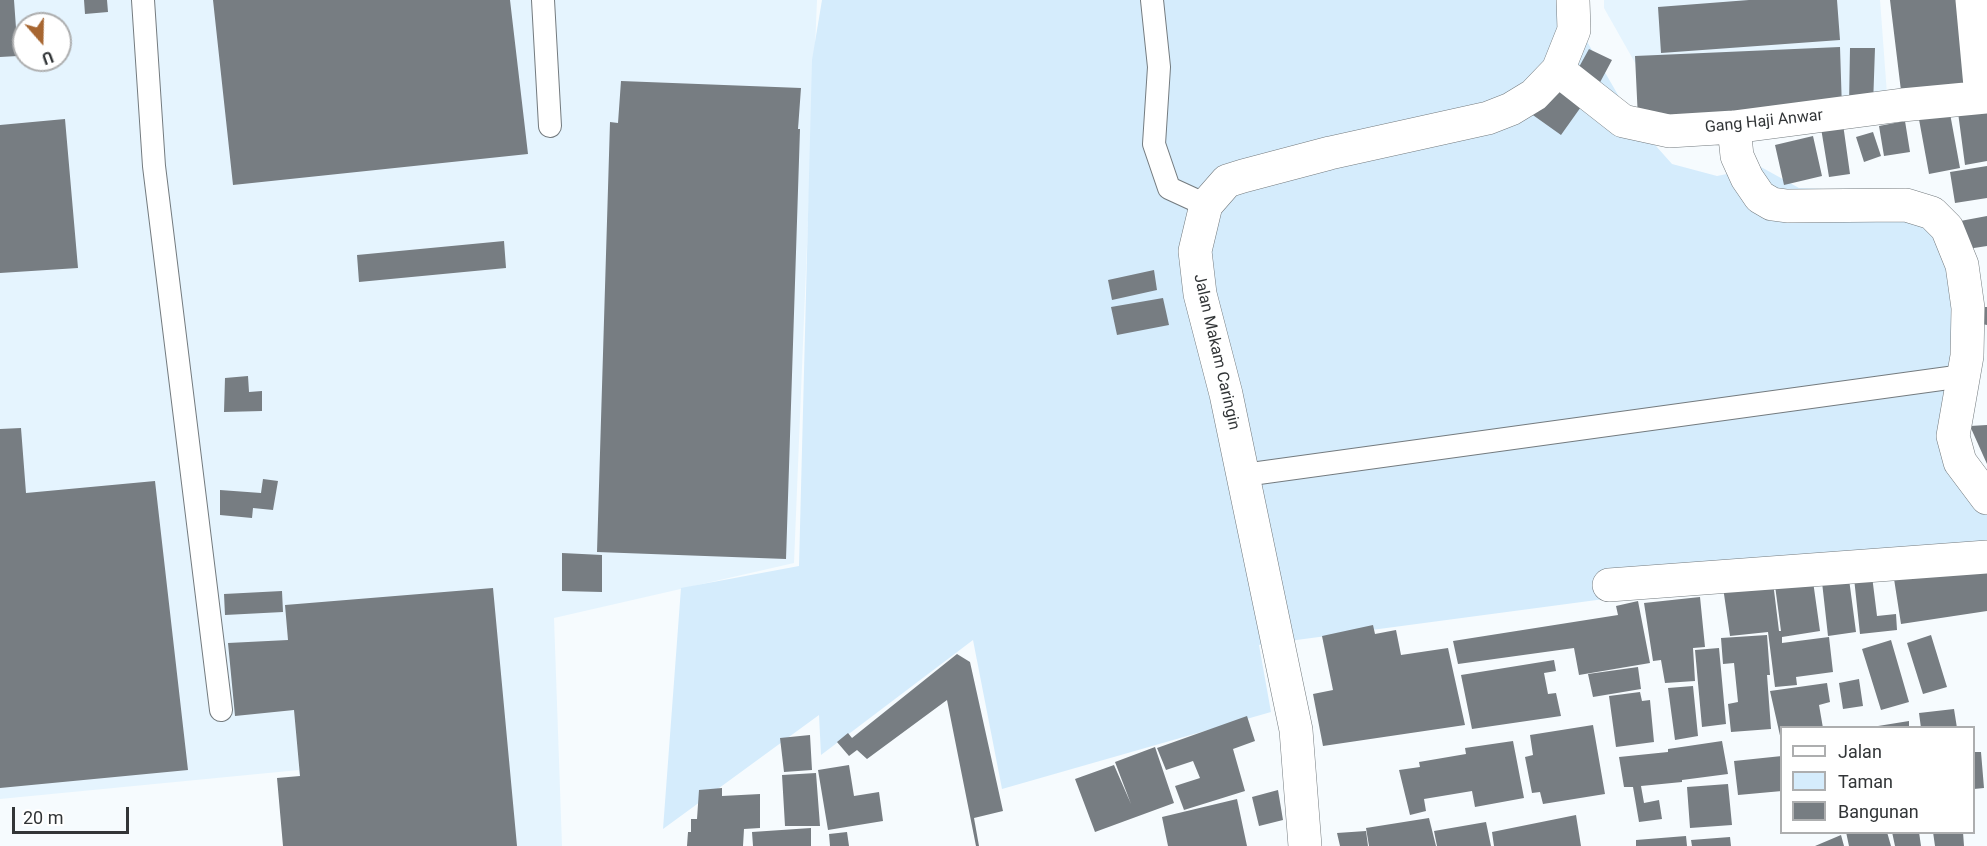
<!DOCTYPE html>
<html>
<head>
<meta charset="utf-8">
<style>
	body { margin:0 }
	#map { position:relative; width:1987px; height:846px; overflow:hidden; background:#f6fbfe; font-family:Roboto,sans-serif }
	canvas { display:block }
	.legend { position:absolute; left:1780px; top:726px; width:195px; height:108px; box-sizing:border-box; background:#fff; border:2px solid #adaeaf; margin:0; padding:8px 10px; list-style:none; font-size:18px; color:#323537 }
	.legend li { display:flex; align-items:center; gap:12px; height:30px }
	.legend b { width:30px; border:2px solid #adaeaf }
	.north { position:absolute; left:12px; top:12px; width:60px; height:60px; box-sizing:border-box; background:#fff; border:2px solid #adaeaf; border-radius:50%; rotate:160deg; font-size:16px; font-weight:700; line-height:24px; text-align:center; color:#323537 }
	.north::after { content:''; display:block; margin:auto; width:21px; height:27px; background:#a76631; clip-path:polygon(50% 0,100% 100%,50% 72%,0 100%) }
	.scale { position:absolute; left:12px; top:807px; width:117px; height:27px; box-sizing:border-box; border:3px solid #323537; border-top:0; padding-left:8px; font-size:18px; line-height:21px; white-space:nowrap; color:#323537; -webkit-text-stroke:4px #fff; paint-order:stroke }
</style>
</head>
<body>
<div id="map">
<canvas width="1987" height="846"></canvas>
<ul class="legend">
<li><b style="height:8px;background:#fff"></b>Jalan</li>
<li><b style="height:16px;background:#d5ecfc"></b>Taman</li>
<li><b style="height:16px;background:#777d82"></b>Bangunan</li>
</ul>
<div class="north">U</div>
<div class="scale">20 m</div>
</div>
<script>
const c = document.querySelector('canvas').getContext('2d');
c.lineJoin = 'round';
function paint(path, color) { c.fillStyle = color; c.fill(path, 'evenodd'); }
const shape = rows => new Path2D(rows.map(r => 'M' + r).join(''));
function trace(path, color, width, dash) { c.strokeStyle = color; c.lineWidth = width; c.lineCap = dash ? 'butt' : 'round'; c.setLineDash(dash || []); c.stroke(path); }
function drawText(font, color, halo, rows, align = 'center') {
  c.font = font + ' Roboto,sans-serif'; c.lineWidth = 6; c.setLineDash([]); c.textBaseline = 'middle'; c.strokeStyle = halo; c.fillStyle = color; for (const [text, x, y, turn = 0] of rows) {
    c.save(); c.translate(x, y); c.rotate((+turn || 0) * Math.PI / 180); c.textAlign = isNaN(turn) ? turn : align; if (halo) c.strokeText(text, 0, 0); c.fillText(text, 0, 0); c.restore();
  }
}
paint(shape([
	[0,0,817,0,794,563,554,618,562,846,308,846,299,770,0,799],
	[24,24,60,24,60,60,24,60],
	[1604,0,1880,0,1888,108,1660,107,1604,8]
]), '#e5f4fe');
paint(shape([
	[822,0,1568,0,1571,14,1632,119,1672,164,1717,176,1761,167,1799,188,1924,193,1971,344,1937,430,1987,497,1987,548,1259,645,1271,712,1002,789,973,640,821,755,819,715,663,829,681,588,799,566,812,60]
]), '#d5ecfc');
paint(shape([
	[0,0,14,0,18,56,0,57],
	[84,0,107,0,108,12,85,14],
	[213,0,510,0,528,154,233,185],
	[1749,0,1837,0,1840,40,1661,53,1658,7],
	[1890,0,1962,0,1972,91,1902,99],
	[1840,47,1842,109,1638,119,1635,56],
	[1850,48,1875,48,1873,106,1849,105],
	[1589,49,1612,60,1597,88,1574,76],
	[1556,76,1588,97,1561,135,1530,113],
	[621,81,801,88,798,129,800,129,786,559,597,552,610,122,618,123],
	[1987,101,1987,161,1965,165,1957,105],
	[1949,108,1960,168,1929,174,1918,114],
	[65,119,78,268,0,273,0,125],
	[1905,121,1910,152,1884,156,1879,126],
	[1843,124,1850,174,1829,177,1821,128],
	[1873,132,1881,156,1864,162,1856,137],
	[1813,136,1822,176,1784,185,1775,145],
	[1987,166,1987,198,1955,203,1950,172],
	[1987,216,1987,246,1961,250,1955,222],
	[504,241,506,268,359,282,357,255],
	[1154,270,1157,290,1112,300,1108,280],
	[1163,298,1169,325,1117,335,1111,307],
	[1984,307,1987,307,1987,325,1982,324],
	[248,376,249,392,262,391,262,411,224,412,225,378],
	[1987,425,1987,464,1970,426],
	[21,428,26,493,155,481,188,770,0,788,0,429],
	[263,479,278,481,273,510,253,508,252,518,220,515,220,490,261,493],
	[562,553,602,555,602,592,562,591],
	[1987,560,1987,611,1901,624,1892,566],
	[1772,574,1779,631,1781,631,1774,578,1812,574,1820,631,1782,637,1782,643,1829,637,1833,672,1796,677,1797,685,1775,687,1768,632,1730,636,1722,580],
	[1872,576,1877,616,1896,614,1897,630,1860,634,1854,578],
	[1849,579,1856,632,1828,636,1822,582],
	[493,588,517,846,283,846,277,778,300,776,294,710,235,716,228,643,288,640,285,605],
	[282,591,283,612,225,615,224,594],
	[1700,597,1705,647,1693,648,1695,681,1665,683,1661,660,1653,661,1644,603],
	[1638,601,1650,663,1579,675,1574,648,1458,664,1453,641,1618,615,1616,606],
	[1373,625,1375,634,1396,630,1401,655,1448,648,1465,725,1323,746,1313,694,1333,690,1322,636],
	[1767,635,1770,675,1767,675,1771,729,1731,732,1728,704,1738,702,1734,663,1723,664,1721,638],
	[1931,635,1947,687,1923,694,1907,643],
	[1891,640,1909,702,1881,710,1862,649],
	[1719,648,1726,724,1702,727,1695,650],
	[957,654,970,662,1003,811,974,818,979,846,976,846,947,700,867,759,857,750,849,756,837,742,848,733,852,738],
	[1554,660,1556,671,1544,673,1548,694,1556,693,1561,716,1472,729,1461,675],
	[1638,667,1641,689,1593,697,1588,674],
	[1859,679,1863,706,1843,709,1839,683],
	[1827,683,1830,702,1819,705,1823,728,1782,728,1781,740,1770,691],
	[1693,686,1698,736,1675,740,1668,688],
	[1640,692,1642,701,1650,700,1654,742,1616,747,1609,696],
	[1954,709,1957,728,1921,728,1919,713],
	[1247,716,1255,741,1233,749,1245,791,1184,810,1175,786,1200,778,1193,761,1166,770,1157,748],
	[1909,721,1909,728,1878,728,1878,726],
	[1593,725,1605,794,1543,804,1540,792,1532,793,1525,757,1533,755,1530,735],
	[810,735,812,770,784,772,780,738],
	[1513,741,1524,798,1475,807,1472,791,1424,799,1426,811,1410,815,1399,770,1420,767,1419,762,1466,754,1465,748],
	[1722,741,1728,774,1682,780,1682,782,1641,786,1644,803,1659,800,1662,819,1639,822,1633,787,1624,787,1619,757,1668,752,1668,749],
	[1155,747,1174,803,1095,832,1075,779,1114,765,1131,804,1115,762],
	[1974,752,1981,752,1984,788,1974,789],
	[1782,756,1782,791,1738,795,1734,761],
	[849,765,854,796,879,792,883,821,828,830,818,770],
	[816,773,820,826,785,826,782,775],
	[1728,784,1732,825,1690,828,1687,787],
	[722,788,722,796,760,794,760,828,744,829,743,846,687,846,688,832,691,832,691,819,697,819,699,790],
	[1278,790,1283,820,1259,826,1252,797],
	[1237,799,1247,846,1168,846,1162,817],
	[1576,815,1581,846,1494,846,1492,832],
	[1429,818,1436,846,1369,846,1366,828],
	[1486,822,1491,846,1437,846,1434,831],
	[811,828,811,846,753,846,752,832],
	[1366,831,1368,846,1340,846,1337,833],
	[847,832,849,846,830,846,829,834],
	[1846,832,1887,832,1891,846,1849,846],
	[1892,832,1919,832,1921,846,1895,846],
	[1933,832,1963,832,1964,846,1935,846],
	[1841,835,1844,846,1815,846],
	[1686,836,1687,846,1636,846,1636,840],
	[1730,837,1731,846,1692,846,1691,840]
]), '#777d82');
const service = shape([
	[143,0,154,166,221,710],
	[543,0,550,126],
	[1152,0,1159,67,1154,144,1169,188,1206,205],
	[1244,475,1963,376]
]);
const minor = shape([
	[1972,0,1981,97],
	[1558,70,1623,121,1669,131,1734,127,1902,105,1987,97],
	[1734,127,1737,156,1747,178,1760,197,1772,204,1787,206,1906,205,1932,213,1947,228,1962,265,1968,308,1967,356,1953,436,1960,462,1987,498],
	[1609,585,1987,557],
	[1305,846,1296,730,1226,394,1200,294,1195,251,1206,205,1227,181,1243,176,1330,153,1488,118,1511,109,1534,95,1558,70,1574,30,1573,0]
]);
trace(service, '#747b7f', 24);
trace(minor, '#747b7f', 34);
trace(service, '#fff', 22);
trace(minor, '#fff', 33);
drawText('16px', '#323537', '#fff', [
	["Gang Haji Anwar",1764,122,-6],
	["Jalan Makam Caringin",1216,352,77]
]);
</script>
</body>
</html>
